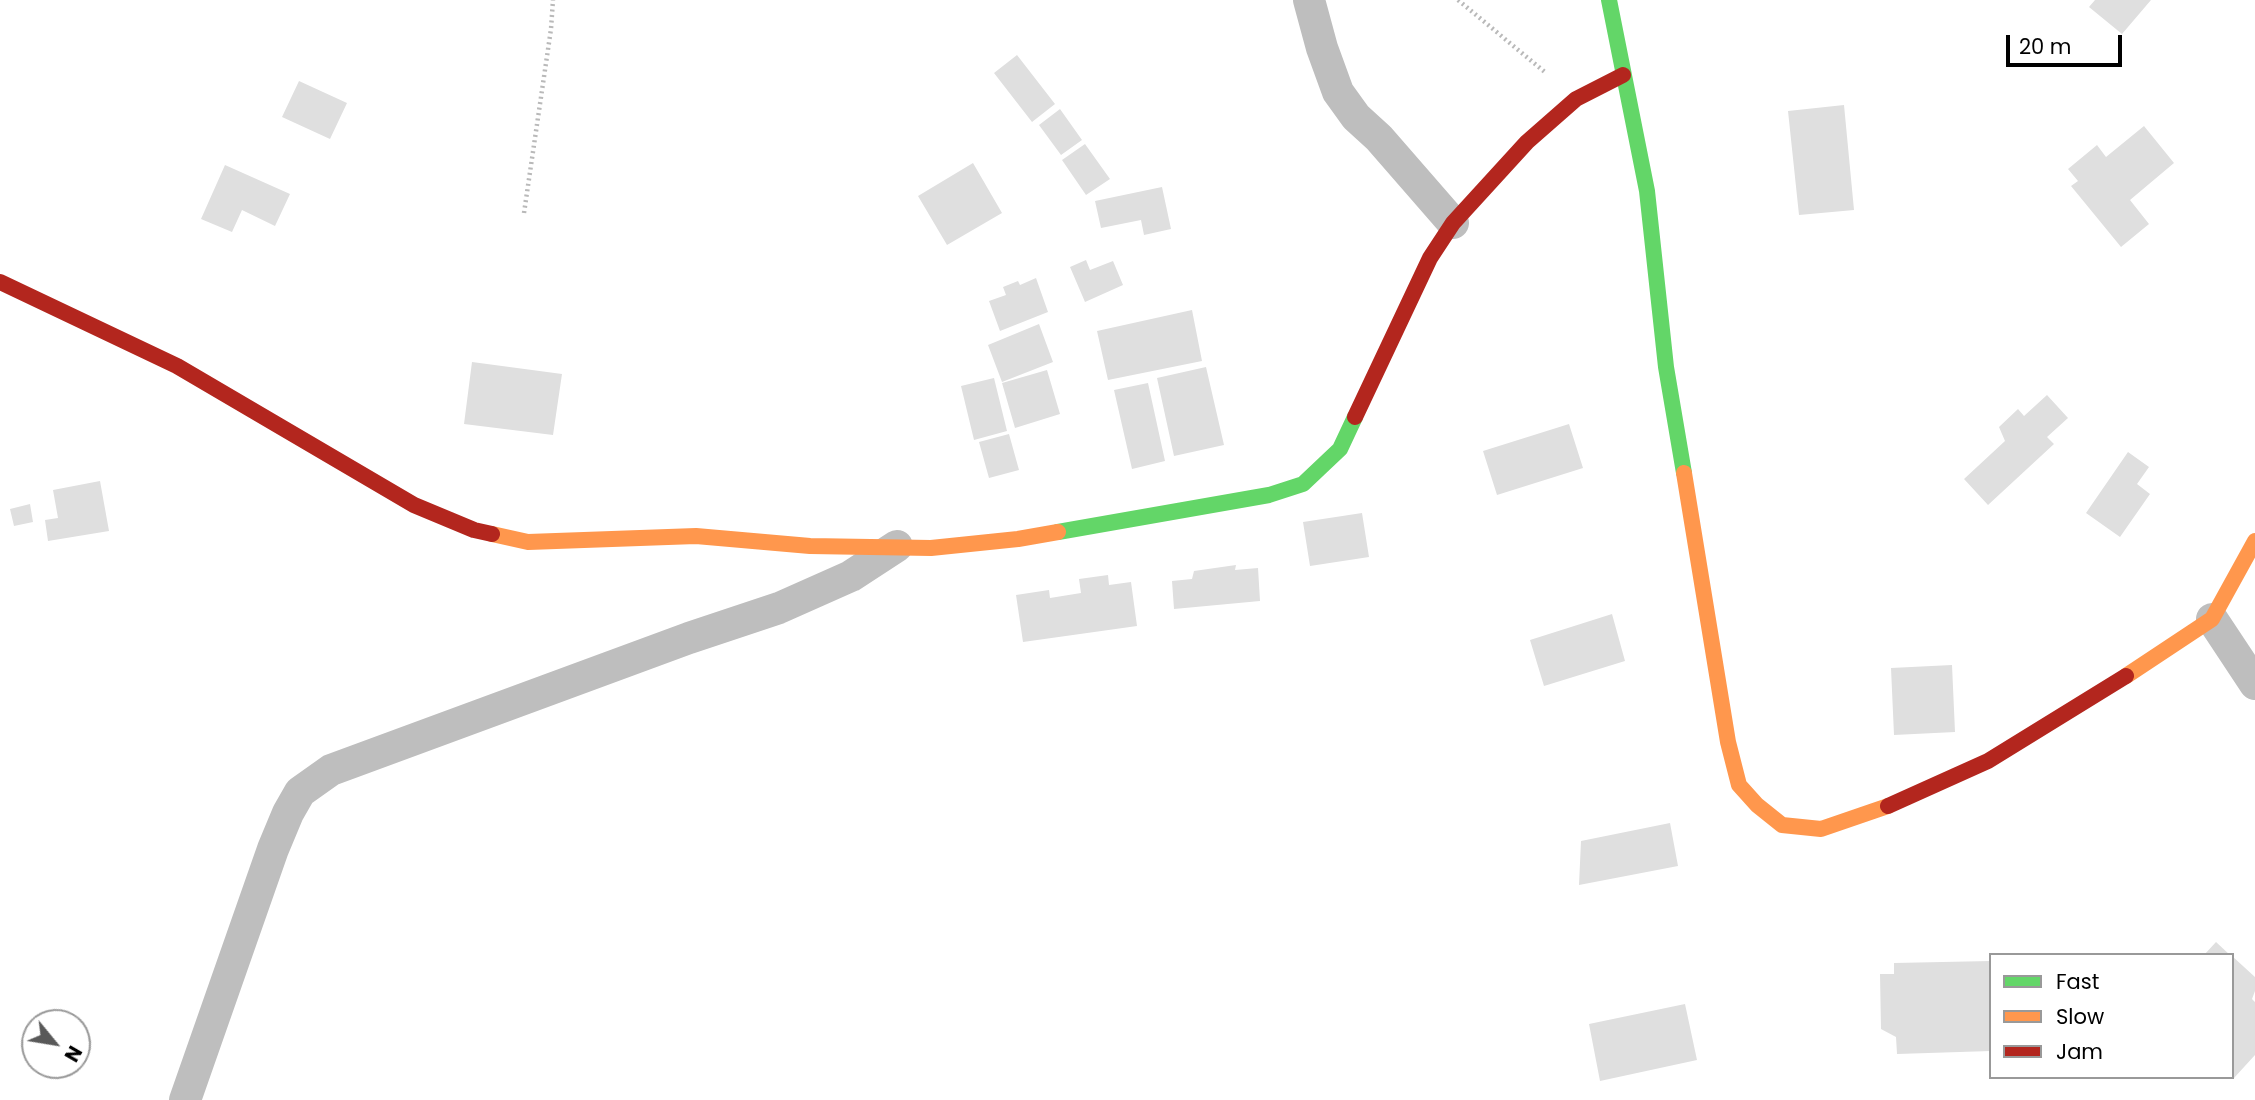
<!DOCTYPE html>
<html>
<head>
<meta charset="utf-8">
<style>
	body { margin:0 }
	#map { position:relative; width:2255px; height:1100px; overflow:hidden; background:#fff; font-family:Poppins,sans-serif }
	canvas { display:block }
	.legend { position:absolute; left:1989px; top:953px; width:245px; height:126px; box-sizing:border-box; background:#fff; border:2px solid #999; margin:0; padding:9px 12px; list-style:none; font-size:21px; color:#000 }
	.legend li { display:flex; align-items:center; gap:14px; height:35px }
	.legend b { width:35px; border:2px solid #999 }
	.north { position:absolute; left:21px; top:1009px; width:70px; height:70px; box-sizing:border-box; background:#fff; border:2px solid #999; border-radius:50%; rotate:120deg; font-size:19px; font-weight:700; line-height:28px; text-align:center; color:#000 }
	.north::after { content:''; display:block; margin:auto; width:24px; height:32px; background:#595959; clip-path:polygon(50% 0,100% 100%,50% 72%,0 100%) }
	.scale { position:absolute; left:2006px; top:35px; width:116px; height:32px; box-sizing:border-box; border:4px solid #000; border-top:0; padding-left:9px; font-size:21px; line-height:24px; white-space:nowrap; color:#000; -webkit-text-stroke:5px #fff; paint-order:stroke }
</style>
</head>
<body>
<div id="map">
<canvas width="2255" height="1100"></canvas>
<ul class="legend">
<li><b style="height:9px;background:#63d668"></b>Fast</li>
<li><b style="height:9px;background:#ff974d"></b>Slow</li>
<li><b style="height:9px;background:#b3261e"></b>Jam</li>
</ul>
<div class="north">N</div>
<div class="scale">20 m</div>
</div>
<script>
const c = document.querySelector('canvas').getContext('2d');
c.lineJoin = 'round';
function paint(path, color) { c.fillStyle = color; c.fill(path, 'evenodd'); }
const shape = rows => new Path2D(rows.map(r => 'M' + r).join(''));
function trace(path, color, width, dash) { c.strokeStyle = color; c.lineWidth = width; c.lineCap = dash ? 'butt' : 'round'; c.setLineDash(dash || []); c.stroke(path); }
paint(shape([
	[2095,0,2151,0,2122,34,2089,7],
	[1017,55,1055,104,1032,122,994,73],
	[299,81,347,103,330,139,282,117],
	[1844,105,1854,210,1799,215,1788,111],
	[1060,109,1082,140,1061,155,1039,125],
	[2144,126,2174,163,2130,200,2149,224,2121,247,2071,186,2078,181,2068,169,2097,145,2106,157],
	[1085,144,1110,179,1086,195,1062,160],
	[973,163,1002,213,947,245,918,196],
	[225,165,290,194,275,226,242,210,232,232,201,219],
	[1162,187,1171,229,1144,235,1141,220,1101,228,1095,201],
	[1086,260,1090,270,1113,261,1123,285,1085,302,1070,267],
	[1036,278,1048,312,1000,331,989,301,1006,295,1003,287,1018,281,1020,285],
	[1192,310,1202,361,1108,380,1097,331],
	[1039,324,1053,362,1002,382,988,345],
	[472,362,562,374,553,435,464,424],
	[1206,367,1224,445,1174,456,1157,378],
	[1047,370,1060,414,1015,428,1002,383],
	[994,378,1007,431,974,440,961,386],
	[1148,383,1165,461,1132,469,1114,390],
	[2047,395,2068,418,2047,437,2054,444,1988,505,1964,479,2005,441,1999,427,2018,409,2024,416],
	[1569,424,1583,468,1497,495,1483,451],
	[1009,434,1019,470,989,478,979,442],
	[2128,452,2149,467,2137,484,2150,494,2120,537,2086,513],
	[100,481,109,531,48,541,45,520,58,518,53,490],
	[30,504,33,522,14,526,10,509],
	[1362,513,1369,557,1310,566,1303,522],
	[1236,565,1235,570,1258,568,1260,601,1174,609,1172,581,1192,579,1194,571],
	[1108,575,1109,585,1131,582,1137,626,1023,642,1016,595,1049,590,1050,598,1081,593,1079,579],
	[1612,614,1625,661,1544,686,1530,640],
	[1952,665,1955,732,1894,735,1891,668],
	[1670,823,1678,866,1579,885,1581,841],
	[2216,942,2230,955,2204,955],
	[2232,956,2255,977,2255,991,2252,999,2255,1002,2255,1055,2234,1078,2232,1076],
	[1991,961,1991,1051,1897,1054,1896,1037,1881,1029,1880,974,1894,974,1894,963],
	[1685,1004,1697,1060,1600,1081,1589,1024]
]), '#dfdfdf');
trace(shape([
	[1458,0,1546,73],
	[524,213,551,29,553,0]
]), '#b9b9b9', 4.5, [2, 3.5]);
trace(shape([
	[1309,0,1322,48,1338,92,1356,117,1379,138,1453,223],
	[2212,619,2255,684],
	[185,1100,273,849,288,813,300,792,331,770,689,638,779,608,851,576,897,546]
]), '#bebebe', 32);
trace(shape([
	[1609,0,1647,191,1666,367,1684,473],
	[1058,532,1269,495,1303,484,1340,449,1355,417]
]), '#63d668', 16);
trace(shape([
	[1684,473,1728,742,1739,785,1757,805,1782,825,1821,829,1888,806],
	[492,534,528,542,696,536,810,546,931,548,1018,539,1058,532],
	[2126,676,2212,619,2255,541]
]), '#ff974d', 16);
trace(shape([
	[0,282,177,366,414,505,474,530,492,534],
	[1355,417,1430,258,1453,223,1527,142,1576,99,1623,75],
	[1888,806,1988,761,2126,676]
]), '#b3261e', 16);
</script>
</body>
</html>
